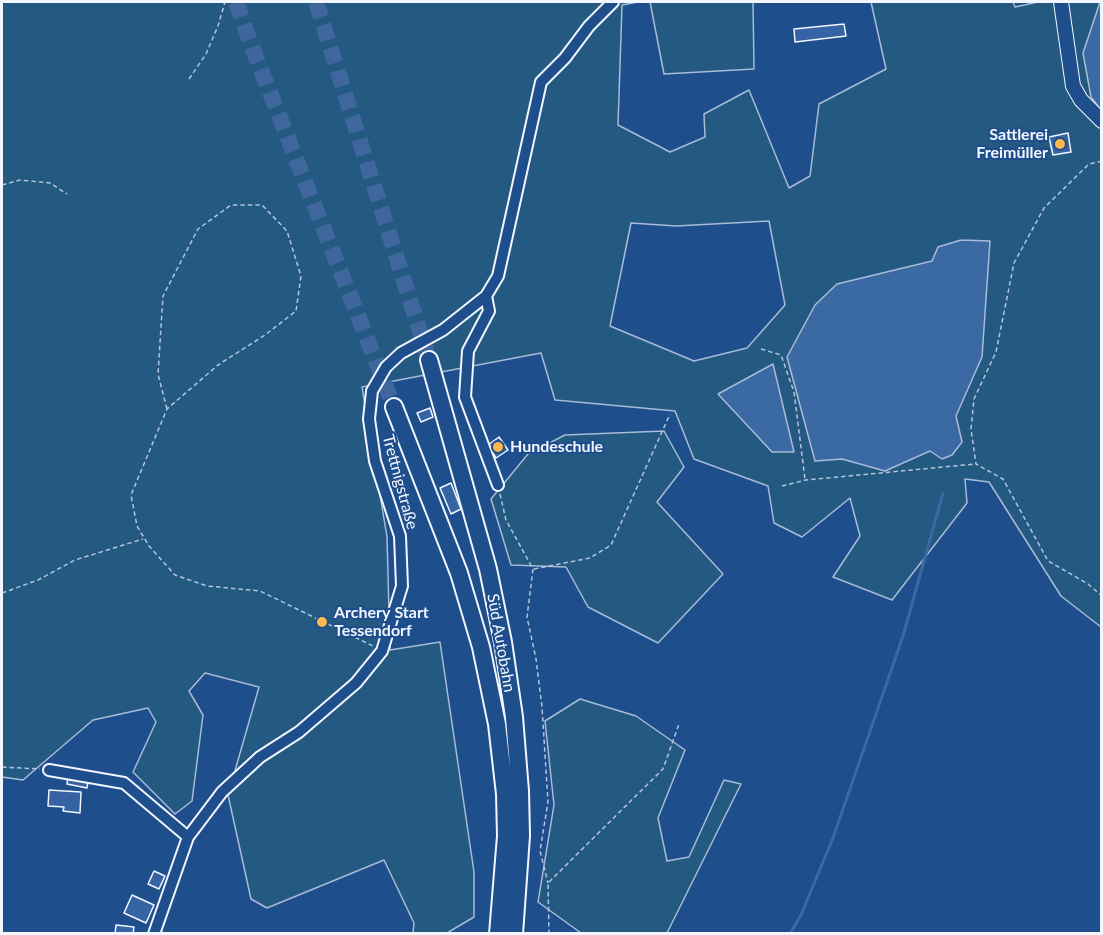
<!DOCTYPE html>
<html>
<head>
<meta charset="utf-8">
<style>
	body { margin:0 }
	#map { position:relative; width:1103px; height:935px; overflow:hidden; background:#1f4e8c; font-family:Lato,sans-serif }
	canvas { display:block }
	.frame { position:absolute; inset:0; border:3px solid #f2f6ff; pointer-events:none }
</style>
</head>
<body>
<div id="map">
<canvas width="1103" height="935"></canvas>
<div class="frame"></div>
</div>
<script>
const c = document.querySelector('canvas').getContext('2d');
c.lineJoin = 'round';
function paint(path, color) { c.fillStyle = color; c.fill(path, 'evenodd'); }
const shape = rows => new Path2D(rows.map(r => 'M' + r).join(''));
function trace(path, color, width, dash) { c.strokeStyle = color; c.lineWidth = width; c.lineCap = dash ? 'butt' : 'round'; c.setLineDash(dash || []); c.stroke(path); }
function drawText(font, color, halo, rows, align = 'center') {
  c.font = font + ' Lato,sans-serif'; c.lineWidth = 4.5; c.setLineDash([]); c.textBaseline = 'middle'; c.strokeStyle = halo; c.fillStyle = color; for (const [text, x, y, turn = 0] of rows) {
    c.save(); c.translate(x, y); c.rotate((+turn || 0) * Math.PI / 180); c.textAlign = isNaN(turn) ? turn : align; if (halo) c.strokeText(text, 0, 0); c.fillText(text, 0, 0); c.restore();
  }
}
const green = shape([
	[2,2,638,2,622,5,618,125,670,152,705,137,704,114,749,90,789,188,810,176,819,104,886,69,871,2,1013,2,1015,7,1038,2,1101,2,1101,627,1061,596,989,482,965,479,967,503,892,600,833,577,860,536,850,498,802,537,774,523,768,486,694,459,675,411,555,400,541,353,362,387,387,537,390,650,440,642,474,872,474,917,447,933,413,933,414,923,384,860,267,908,251,899,228,795,259,687,205,673,189,691,203,715,192,801,175,814,133,772,156,722,148,708,93,720,23,780,2,777,2,2],
	[769,221,785,305,747,348,694,361,610,326,631,223,676,226,769,221],
	[650,2,753,2,754,69,664,74,650,2],
	[664,431,684,467,657,502,723,574,658,643,588,607,566,567,511,565,491,499,528,454,565,435,664,431],
	[580,699,636,716,685,750,658,818,667,861,689,857,724,780,741,784,667,933,581,933,538,902,554,805,545,721,580,699]
]);
paint(green, '#245a82');
trace(green, '#a8bbd7', 1.5);
const water = shape([
	[1100,2,1102,2,1101,110,1091,97,1083,53,1100,2],
	[961,240,990,241,982,357,956,416,962,442,952,455,942,459,930,451,885,471,842,459,815,461,787,357,815,305,837,284,932,261,938,247,961,240],
	[773,364,794,452,772,452,718,394,773,364]
]);
paint(water, '#3b69a3');
trace(water, '#a8bbd7', 1.5);
trace(shape([
	[790,934,801,915,833,838,903,636,943,493]
]), '#3b69a3', 3);
const building = shape([
	[844,24,846,36,795,42,794,29,844,24],
	[1068,133,1071,152,1053,155,1049,137,1068,133],
	[430,408,433,417,421,422,417,413,430,408],
	[499,437,508,450,496,458,488,445,499,437],
	[451,483,461,509,451,514,440,488,451,483],
	[68,777,88,781,87,788,67,784,68,777],
	[49,790,81,792,80,813,63,811,64,807,48,806,49,790],
	[154,871,165,876,159,889,148,884,154,871],
	[132,895,154,905,146,923,124,913,132,895],
	[116,925,134,927,133,934,115,934,116,925]
]);
paint(building, '#3563a3');
trace(building, '#f2f6ff', 1.5);
trace(shape([
	[236,2,252,47,394,407],
	[316,2,429,360]
]), '#3f679d', 16, [16, 8]);
const minor = shape([
	[486,296,489,311,468,351,465,397,498,485],
	[49,770,124,783,188,837],
	[154,934,188,837,222,792,260,757,299,732,356,683,382,651,402,586,400,536,375,461,369,419,372,391,386,367,401,353,443,330,486,296,498,276,541,82,565,58,589,26,613,2]
]);
const major = shape([
	[1061,2,1073,86,1081,100,1102,121]
]);
const highway = shape([
	[429,360,488,569,503,642,514,717,520,791,521,836,514,934],
	[394,407,459,573,481,647,497,724,505,794,506,836,498,934]
]);
trace(minor, '#f2f6ff', 14);
trace(major, '#f2f6ff', 16);
trace(highway, '#f2f6ff', 20);
trace(shape([
	[189,79,206,54,218,26,225,2],
	[1102,161,1089,164,1044,208,1014,263,996,352,974,399,971,429,976,464,1003,479,1048,561,1088,584,1102,596],
	[2,185,20,180,50,183,67,194],
	[761,349,781,355,794,392,805,479],
	[167,409,158,374,163,296,198,229,231,205,262,205,287,231,301,276,296,311,265,335,218,365,167,409,131,495,137,526,149,546,175,575,207,586,260,591,373,646],
	[782,486,806,480,975,464],
	[500,494,506,520,533,569,527,617,536,659,542,707,548,802,540,851,548,883],
	[534,569,590,558,611,545,670,414],
	[2,593,38,580,75,560,143,539],
	[2,767,40,769],
	[549,934,548,883,663,769,679,724]
]), '#b3c4dc', 1.5, [4.5, 3]);
trace(minor, '#1f4e8c', 10);
trace(major, '#1f4e8c', 14);
trace(highway, '#1f4e8c', 16);
for (const [x, y, r, color] of [
	[1060,144,6,"#ffb74d"],
	[498,447,6,"#ffb74d"],
	[322,622,6,"#ffb74d"]
]) { const dot = new Path2D(); dot.arc(x, y, r, 0, 2 * Math.PI); c.fillStyle = color; c.fill(dot); trace(dot, '#1f4e8c', 2); }
drawText('bold 16px', '#f2f6ff', '#1f4e8c', [
	["Sattlerei",1048,135,"right"],
	["Freimüller",1048,153,"right"],
	["Hundeschule",510,447],
	["Archery Start",334,613],
	["Tessendorf",334,631]
], 'left');
drawText('16px', '#f2f6ff', '#1f4e8c', [
	["Trettnigstraße",400,482,75],
	["Süd Autobahn",501,643,80]
]);
</script>
</body>
</html>
